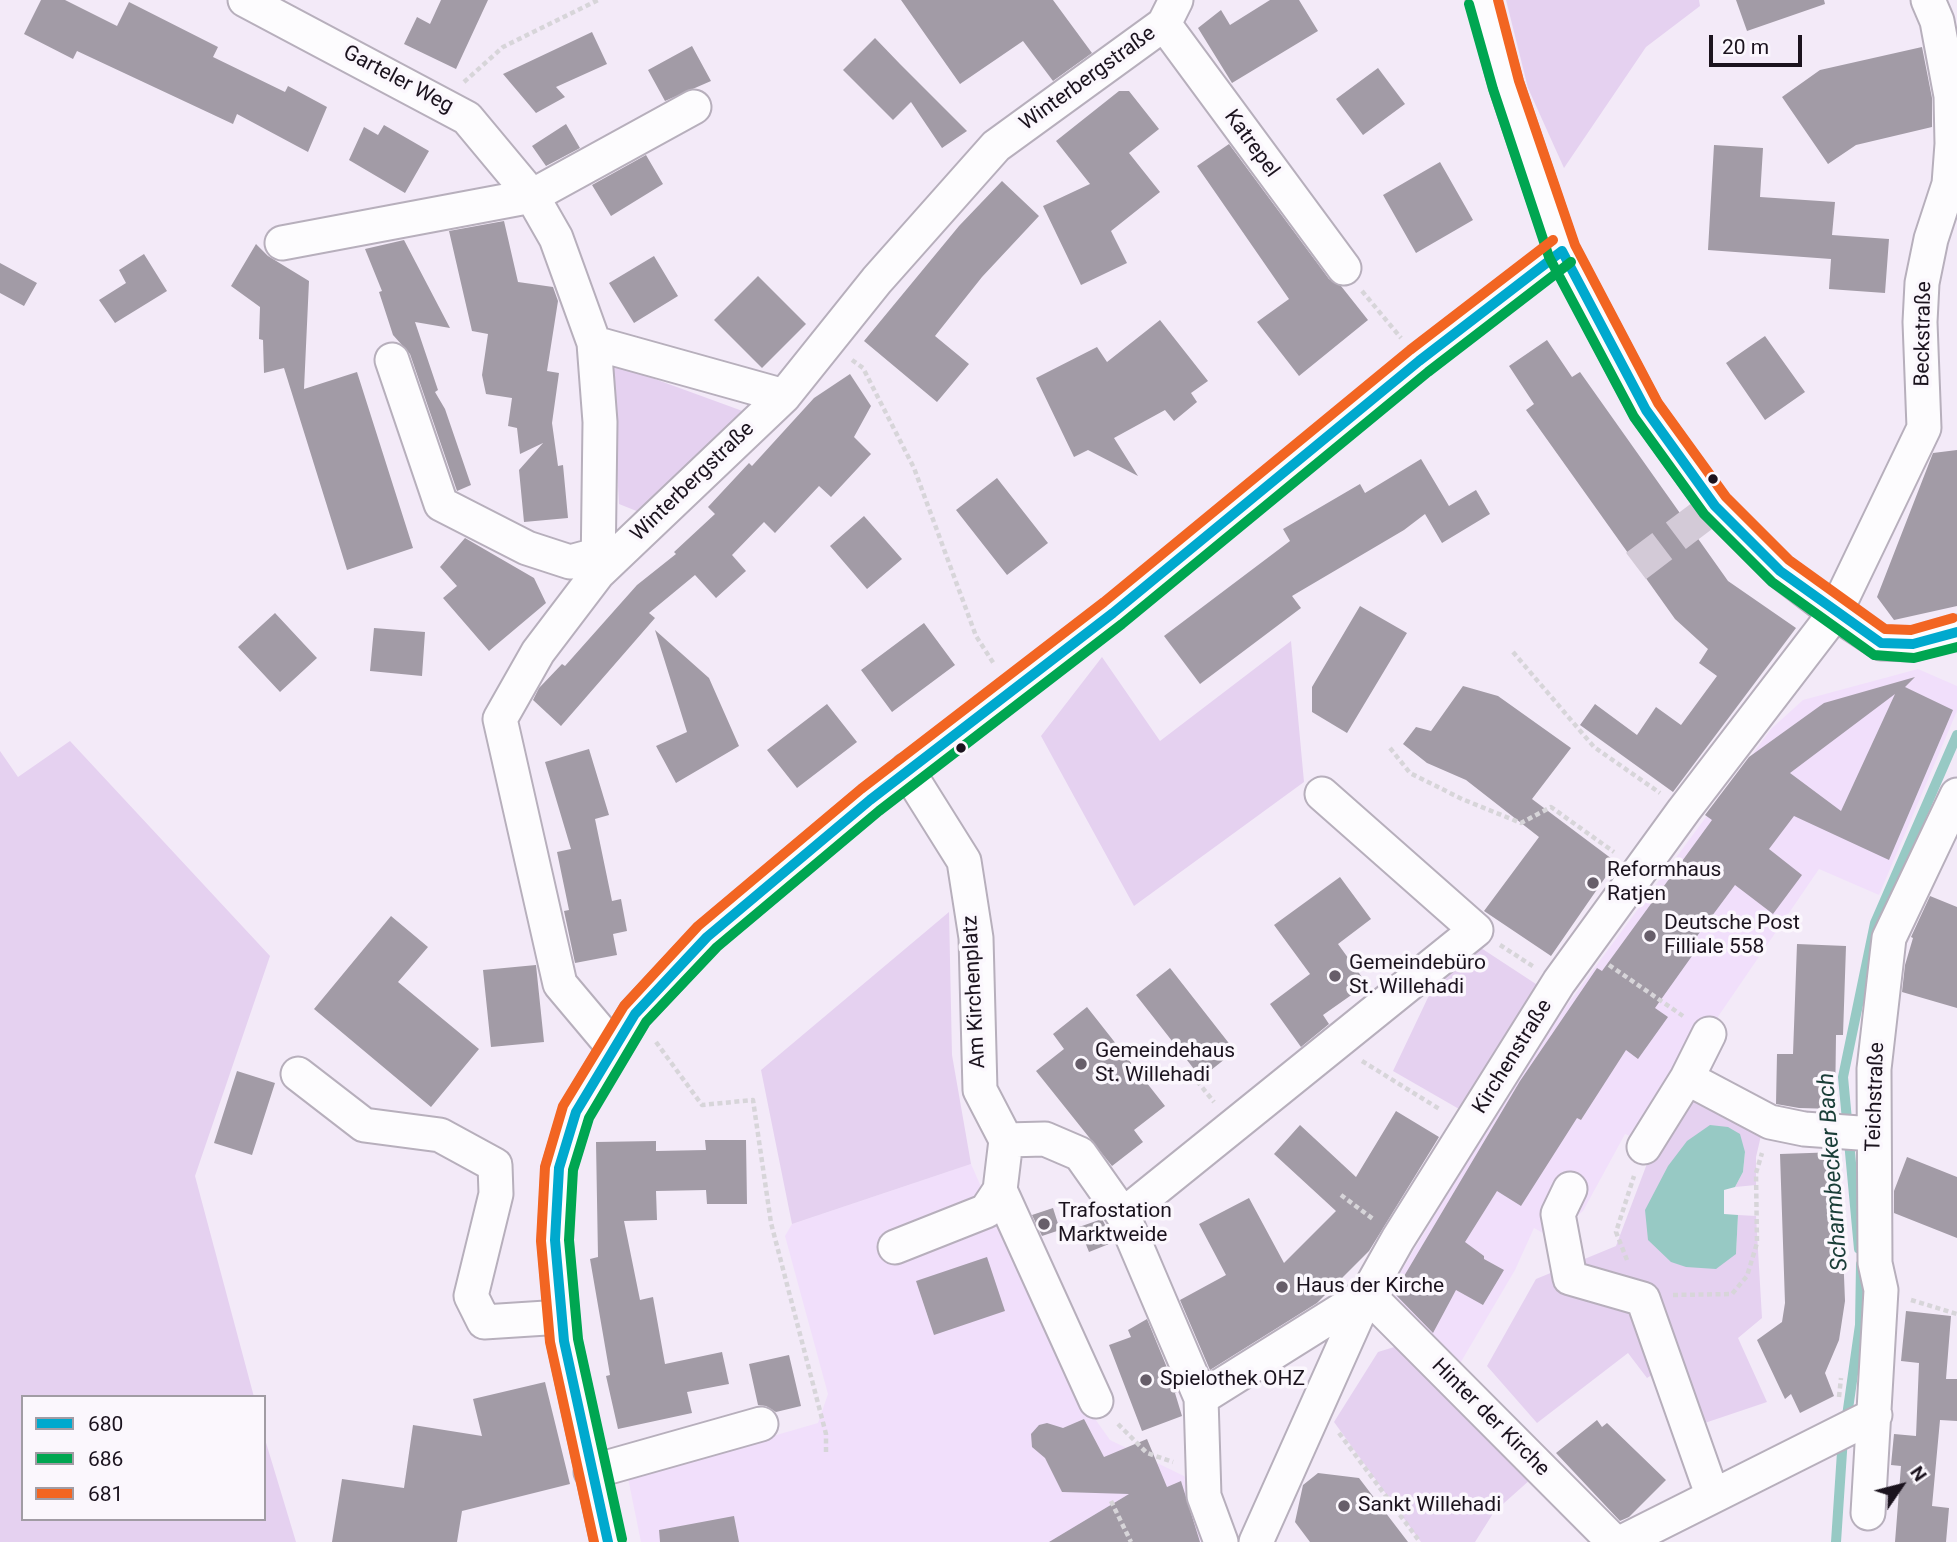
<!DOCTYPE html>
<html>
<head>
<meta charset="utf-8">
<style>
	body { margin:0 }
	#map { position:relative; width:1957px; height:1542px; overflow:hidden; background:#f3eaf8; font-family:Roboto,sans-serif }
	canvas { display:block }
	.legend { position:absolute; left:21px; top:1395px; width:245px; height:126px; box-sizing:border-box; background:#fbf7fd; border:2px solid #a19ca4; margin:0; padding:9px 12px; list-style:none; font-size:21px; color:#1b131e }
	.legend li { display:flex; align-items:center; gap:14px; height:35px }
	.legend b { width:35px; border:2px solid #a19ca4 }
	.north { position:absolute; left:1866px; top:1451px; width:70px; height:70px; -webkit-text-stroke:5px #fbf7fd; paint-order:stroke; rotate:55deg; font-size:19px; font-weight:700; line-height:28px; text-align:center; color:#1b131e }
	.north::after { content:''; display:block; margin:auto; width:24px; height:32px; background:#1b131e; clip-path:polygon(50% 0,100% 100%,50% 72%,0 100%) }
	.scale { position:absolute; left:1709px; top:35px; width:93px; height:32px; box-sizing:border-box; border:4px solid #1b131e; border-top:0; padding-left:9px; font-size:21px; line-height:24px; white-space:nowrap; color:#1b131e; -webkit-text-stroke:5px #fbf7fd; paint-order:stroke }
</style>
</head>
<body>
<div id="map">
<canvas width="1957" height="1542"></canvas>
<ul class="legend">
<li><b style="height:9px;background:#00a9ce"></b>680</li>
<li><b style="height:9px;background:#00a651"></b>686</li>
<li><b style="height:9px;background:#f26522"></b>681</li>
</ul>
<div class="north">N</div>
<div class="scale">20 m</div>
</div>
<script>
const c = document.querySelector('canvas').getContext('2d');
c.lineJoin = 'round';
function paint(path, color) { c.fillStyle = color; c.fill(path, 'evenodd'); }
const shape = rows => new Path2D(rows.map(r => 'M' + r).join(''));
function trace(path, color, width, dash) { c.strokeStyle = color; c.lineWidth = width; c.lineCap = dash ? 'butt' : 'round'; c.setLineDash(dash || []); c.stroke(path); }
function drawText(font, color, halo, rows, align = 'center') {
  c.font = font + ' Roboto,sans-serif'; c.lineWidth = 7; c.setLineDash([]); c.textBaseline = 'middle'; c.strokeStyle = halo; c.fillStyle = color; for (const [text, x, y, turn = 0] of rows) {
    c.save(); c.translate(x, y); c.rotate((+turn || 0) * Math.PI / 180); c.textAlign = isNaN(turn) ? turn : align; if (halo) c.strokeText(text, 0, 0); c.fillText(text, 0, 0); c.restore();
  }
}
paint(shape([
	[1918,669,1957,686,1957,711,1879,895,1819,869,1635,1138,1625,1134,1583,1211,1552,1238,1534,1228,1515,1270,1455,1372,1384,1300,1531,1054,1771,729,1803,700],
	[971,1164,1064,1375,1110,1440,1188,1478,1215,1542,641,1542,628,1478,818,1423,828,1394,785,1236,792,1224]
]), '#f1dffb');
paint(shape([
	[1506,0,1699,0,1700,6,1646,47,1564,168,1528,88],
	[611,363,748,413,639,512,619,504],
	[1291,641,1304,782,1134,906,1041,736,1102,657,1160,741],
	[70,741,270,956,195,1176,254,1397,23,1397,23,1519,264,1519,264,1436,296,1542,0,1542,0,751,18,777],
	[949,912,952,1055,971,1164,792,1224,761,1070],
	[1481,948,1539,986,1466,1113,1393,1071,1433,987],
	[1689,1091,1763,1127,1756,1157,1756,1185,1735,1187,1743,1172,1745,1152,1687,1141,1736,1254,1738,1215,1756,1216,1762,1318,1738,1338,1767,1402,1681,1431,1658,1371,1647,1378,1628,1353,1537,1423,1487,1366,1536,1279,1616,1246,1651,1153],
	[1404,1344,1531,1479,1494,1512,1475,1542,1421,1542,1334,1422,1378,1352]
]), '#e5d1f0');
paint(shape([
	[1710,1125,1728,1127,1740,1134,1745,1152,1743,1172,1735,1187,1724,1190,1724,1214,1738,1215,1736,1254,1716,1269,1686,1267,1671,1262,1648,1240,1645,1210,1668,1166,1687,1141]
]), '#97c9c4');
trace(shape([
	[1859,1249,1843,1077,1875,923,1957,735],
	[1846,1423,1860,1325,1861,1264],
	[1836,1542,1843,1437]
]), '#97c9c4', 10);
paint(shape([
	[41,0,65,0,117,26,129,2,218,47,213,57,285,92,288,86,327,107,308,152,237,114,233,124,77,51,73,59,24,34],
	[441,0,488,0,456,69,404,44,417,17,430,24],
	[901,0,1053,0,1092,53,1053,81,1023,41,960,84],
	[1270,0,1299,0,1318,31,1232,83,1198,28,1221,10,1230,25],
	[1736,0,1824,0,1825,4,1747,31],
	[592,32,607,64,556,87,565,97,536,113,503,74],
	[875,38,900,64,967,131,942,148,911,102,893,120,843,70],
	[692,46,711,81,665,101,648,70],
	[1922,47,1932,98,1932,127,1856,145,1828,164,1782,97,1820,70],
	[1378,68,1405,104,1363,135,1336,99],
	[1119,91,1129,91,1159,129,1129,153,1160,192,1111,231,1127,263,1081,285,1043,206,1090,184,1056,141],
	[566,124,580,148,546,166,532,146],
	[384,125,429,151,405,193,349,160,364,127,378,135],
	[1229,144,1329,279,1341,286,1368,320,1299,376,1257,322,1289,299,1197,166],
	[1714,145,1763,148,1760,197,1835,202,1832,235,1889,239,1885,293,1829,289,1831,259,1708,250],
	[646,155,663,184,611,216,592,185],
	[1440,162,1473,220,1416,253,1383,195],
	[1002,181,1039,216,982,277,935,336,969,364,937,402,864,341,959,226],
	[504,221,518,282,553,287,558,301,547,371,559,373,552,423,558,466,563,465,568,518,524,522,519,470,543,443,520,454,517,428,508,426,512,398,486,394,482,375,488,334,472,331,449,231],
	[404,240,450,328,415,322,438,390,435,392,445,409,471,485,457,491,410,354,393,335,379,292,382,291,365,249],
	[256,244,268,256,309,281,304,389,357,372,413,548,347,570,284,368,264,373,263,340,259,339,260,307,231,286],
	[144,254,167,291,115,323,99,300,126,283,119,270],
	[654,256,678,296,634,323,609,283],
	[0,263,37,283,24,306,0,293],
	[758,276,806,324,762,368,714,320],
	[1160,320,1208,381,1191,393,1197,402,1174,421,1165,410,1114,438,1138,476,1088,450,1074,457,1036,378,1097,347,1107,362],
	[1765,336,1805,392,1765,420,1726,363],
	[1547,340,1572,377,1580,372,1728,581,1796,628,1673,792,1580,725,1595,704,1637,735,1656,707,1681,725,1717,676,1699,663,1708,649,1675,619,1526,410,1534,404,1509,366],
	[850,374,871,406,854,437,871,454,831,497,819,486,775,533,764,522,732,555,746,571,716,598,695,575,649,613,655,618,561,726,533,700,539,688,562,664,565,666,637,585,676,554,674,552,715,514,708,507,749,463,752,466,814,398],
	[1957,450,1957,606,1894,620,1877,597,1933,453],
	[1421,459,1449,506,1476,490,1490,514,1442,543,1425,514,1404,530,1292,596,1301,608,1200,684,1164,636,1290,541,1283,529,1360,484,1365,493],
	[997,478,1048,543,1007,575,956,510],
	[864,516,902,559,867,589,830,546],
	[465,538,534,578,546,603,489,651,443,598,457,586,440,567],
	[1360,606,1407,633,1347,733,1312,712,1312,687],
	[275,613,317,658,280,692,238,647],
	[924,623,955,665,892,712,861,670],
	[374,628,425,632,422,676,370,671],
	[655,630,709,678,739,746,676,783,656,746,687,732],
	[1915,677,1905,687,1953,710,1889,860,1794,816,1769,849,1802,875,1773,914,1735,885,1686,951,1692,956,1655,1008,1668,1017,1638,1059,1626,1050,1581,1120,1577,1118,1521,1206,1497,1191,1465,1242,1484,1256,1484,1259,1504,1270,1483,1305,1456,1290,1433,1333,1394,1293,1520,1081,1597,968,1602,971,1712,820,1705,815,1749,757,1824,703],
	[1895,694,1841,811,1790,773],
	[1463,686,1498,696,1571,748,1532,799,1616,862,1551,956,1484,911,1539,837,1466,780,1427,763,1403,744,1416,727,1431,731],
	[827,704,857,742,797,788,767,750],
	[589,749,609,815,595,819,612,901,621,899,627,931,613,934,617,955,575,963,564,911,569,910,557,852,571,849,545,762],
	[1340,877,1371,919,1338,944,1367,984,1323,1015,1329,1024,1301,1047,1270,1004,1310,974,1274,925],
	[1930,896,1957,907,1957,1008,1902,992,1905,965,1913,938,1911,937],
	[391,916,428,947,398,982,479,1049,431,1107,314,1009],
	[1797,944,1846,946,1843,1035,1836,1035,1835,1109,1799,1108,1776,1104,1777,1054,1793,1054],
	[536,965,544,1042,491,1047,483,970],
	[1170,968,1235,1051,1201,1078,1136,995],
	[1087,1007,1165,1106,1134,1130,1143,1142,1112,1166,1036,1071,1064,1049,1053,1034],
	[237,1071,275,1083,252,1155,214,1143],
	[1396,1111,1439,1137,1369,1251,1317,1303,1210,1370,1180,1300,1226,1275,1199,1224,1249,1198,1284,1263,1336,1211,1274,1154,1300,1125,1356,1177],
	[705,1140,746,1140,747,1204,707,1204,706,1190,656,1191,657,1220,624,1221,640,1300,653,1297,665,1364,722,1352,729,1384,687,1392,692,1413,618,1429,606,1376,610,1375,590,1259,598,1257,596,1142,656,1141,656,1151,706,1150],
	[1839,1152,1845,1301,1839,1340,1825,1373,1834,1396,1800,1413,1791,1394,1785,1399,1757,1340,1782,1322,1785,1303,1780,1154],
	[1907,1157,1957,1177,1957,1238,1894,1213,1894,1191],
	[1053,1208,1060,1230,1042,1236,1032,1215],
	[1102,1219,1114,1242,1089,1252,1079,1227],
	[987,1257,1005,1311,934,1335,916,1281],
	[1906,1311,1951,1316,1946,1379,1957,1379,1957,1421,1940,1420,1932,1506,1949,1508,1946,1542,1895,1542,1901,1466,1891,1465,1894,1434,1916,1436,1919,1363,1901,1361],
	[1147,1319,1177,1392,1175,1393,1182,1416,1142,1431,1109,1345,1131,1337,1128,1330],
	[789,1355,801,1406,776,1412,766,1406,758,1405,749,1364],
	[545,1382,570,1484,462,1511,457,1542,332,1542,342,1479,404,1488,413,1425,482,1436,473,1399],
	[1084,1419,1104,1457,1147,1439,1167,1487,1181,1481,1200,1542,1049,1542,1129,1494,1062,1492,1045,1458,1032,1447,1031,1434,1039,1425,1047,1423,1063,1428],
	[1597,1420,1602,1427,1607,1423,1666,1480,1629,1517,1620,1521,1556,1453],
	[1318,1473,1359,1478,1408,1542,1310,1542,1295,1522,1303,1485],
	[734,1516,739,1542,660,1542,659,1530]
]), '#a29ba6');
trace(shape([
	[1636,566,1715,506]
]), '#d3cad7', 33, [33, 17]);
const minor = shape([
	[245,0,467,118,532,196,556,238,594,343,600,422,598,573],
	[1483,0,1506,85,1562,251,1646,410,1715,506,1780,571,1835,613,1881,643,1913,644,1957,632],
	[1164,24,1344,268],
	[282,243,532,196,694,107],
	[594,343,784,396],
	[392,360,441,504,527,548,570,562,596,555],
	[907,770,964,861,976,938,980,1090,1006,1140],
	[1709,1034,1687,1078,1770,1122,1804,1129,1873,1134],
	[613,1047,560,984,500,719,538,652,598,573,784,396,877,280,996,146,1164,24,1176,0],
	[298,1074,364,1125,440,1135,495,1165,496,1194,471,1296,484,1322,562,1317],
	[1006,1140,1045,1139,1080,1154,1123,1215,1201,1398,1204,1496,1221,1542],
	[1644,1147,1687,1078],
	[1570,1189,1558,1214,1570,1278,1643,1299,1712,1494],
	[1000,1190,1096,1401],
	[1123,1215,1476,930,1322,794],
	[895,1247,986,1211,1000,1190,1006,1140],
	[1201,1398,1367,1294,1614,1542],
	[591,1472,761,1424],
	[1868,1513,1881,1290,1875,1263,1874,1069,1889,938,1957,795],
	[608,1542,564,1341,555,1240,559,1168,576,1112,635,1014,707,937,870,800,1113,613,1419,361,1562,251],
	[1256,1542,1367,1294,1398,1239,1559,982,1684,810,1835,613,1924,428,1920,322,1922,283,1931,239,1949,184,1952,144,1951,96,1937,21,1928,0],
	[1622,1542,1875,1415]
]);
trace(minor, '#b7afbc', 37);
trace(shape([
	[464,82,503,47,598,0],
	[1362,291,1401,338],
	[852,360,863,368,914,468,976,636,994,664],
	[1513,652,1594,747,1660,793],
	[1390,748,1410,773,1462,799,1521,823,1551,807,1614,852],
	[1500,945,1534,967],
	[1609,965,1683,1016],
	[656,1042,702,1105,753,1100,771,1223,826,1434,826,1455],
	[1362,1061,1441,1110],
	[1197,1081,1214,1102],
	[1341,1195,1373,1219],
	[1627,1260,1616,1232,1634,1176],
	[1673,1295,1732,1294,1747,1276,1757,1243,1756,1173,1762,1153],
	[1911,1300,1957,1314],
	[1839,1397,1841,1378],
	[1118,1424,1147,1453,1173,1462],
	[1339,1433,1420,1542],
	[1111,1501,1131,1542]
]), '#d7d5d9', 4.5, [5, 3.5]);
trace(minor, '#fdfcfe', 33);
trace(shape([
	[1562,251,1646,410,1715,506,1780,571,1881,643,1913,644,1957,632],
	[608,1542,564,1341,555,1240,559,1168,576,1112,635,1014,707,937,870,800,1113,613,1419,361,1562,251]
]), '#00a9ce', 10);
trace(shape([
	[1469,4,1493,89,1549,257,1634,417,1704,514,1772,582,1874,655,1914,658,1957,647],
	[622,1539,578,1339,569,1240,573,1170,589,1118,646,1022,717,947,879,811,1122,624,1428,372,1571,262]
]), '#00a651', 10);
trace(shape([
	[1498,0,1519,81,1575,245,1658,403,1726,497,1789,560,1885,629,1911,630,1953,618],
	[594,1542,550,1342,541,1241,545,1167,563,1106,624,1006,698,926,861,789,1104,602,1410,350,1553,240]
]), '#f26522', 10);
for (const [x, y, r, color] of [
	[1713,479,6,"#1b131e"],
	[961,748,6,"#1b131e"],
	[1593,883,7,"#675e6a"],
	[1650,936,7,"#675e6a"],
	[1335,976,7,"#675e6a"],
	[1081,1064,7,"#675e6a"],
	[1044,1224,7,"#675e6a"],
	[1282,1287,7,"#675e6a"],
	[1146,1380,7,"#675e6a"],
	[1344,1506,7,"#675e6a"]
]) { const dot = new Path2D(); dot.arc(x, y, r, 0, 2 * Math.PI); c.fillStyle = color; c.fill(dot); trace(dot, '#fbf7fd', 2.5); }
drawText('21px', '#1b131e', '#fbf7fd', [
	["Winterbergstraße",1088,79,-36],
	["Garteler Weg",398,80,28],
	["Katrepel",1251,144,54],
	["Beckstraße",1924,334,-89],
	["Winterbergstraße",693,482,-44],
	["Am Kirchenplatz",975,992,-93],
	["Kirchenstraße",1513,1057,-58],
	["Teichstraße",1876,1097,-88],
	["Hinter der Kirche",1490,1418,45]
]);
drawText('21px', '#1b131e', '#fbf7fd', [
	["Reformhaus",1607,871],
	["Ratjen",1607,895],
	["Deutsche Post",1664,924],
	["Filliale 558",1664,948],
	["Gemeindebüro",1349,964],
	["St. Willehadi",1349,988],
	["Gemeindehaus",1095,1052],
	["St. Willehadi",1095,1076],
	["Trafostation",1058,1212],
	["Marktweide",1058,1236],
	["Haus der Kirche",1296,1287],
	["Spielothek OHZ",1160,1380],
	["Sankt Willehadi",1358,1506]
], 'left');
drawText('italic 23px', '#1a3e38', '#fbf7fd', [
	["Scharmbecker Bach",1834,1172,-94]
]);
</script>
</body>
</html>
